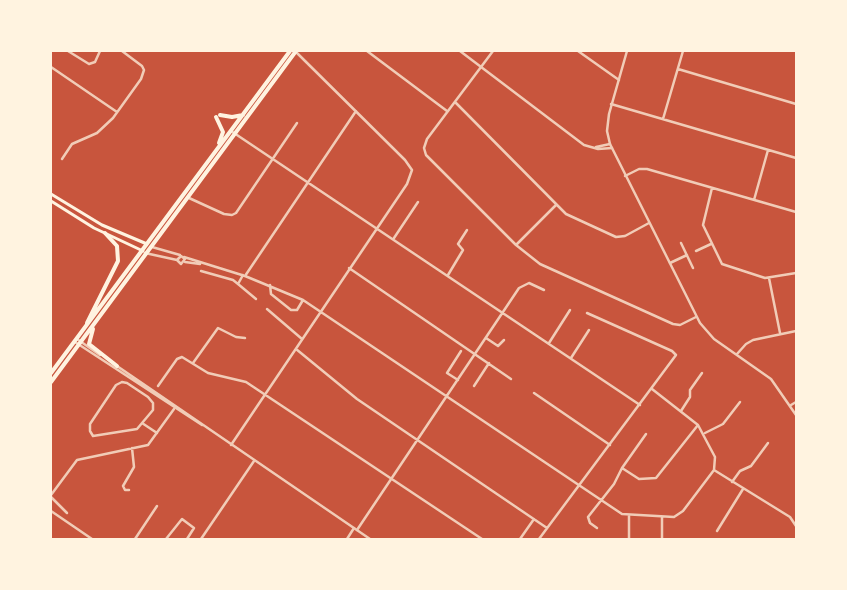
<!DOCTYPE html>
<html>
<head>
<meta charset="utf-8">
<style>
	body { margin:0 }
	#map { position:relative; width:847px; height:590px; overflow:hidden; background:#c8553d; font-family:"Titillium Web",sans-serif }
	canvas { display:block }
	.frame { position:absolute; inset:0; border:52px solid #fff3e0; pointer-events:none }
</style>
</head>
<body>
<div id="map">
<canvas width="847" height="590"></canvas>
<div class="frame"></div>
</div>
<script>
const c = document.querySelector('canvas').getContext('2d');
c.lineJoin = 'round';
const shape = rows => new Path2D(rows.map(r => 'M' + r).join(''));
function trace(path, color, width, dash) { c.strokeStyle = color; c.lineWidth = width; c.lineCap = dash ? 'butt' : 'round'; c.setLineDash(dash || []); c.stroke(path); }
trace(shape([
	[68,51,89,64,95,62,100,51],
	[367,51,447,111],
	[460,51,584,145,598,149,612,148],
	[493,51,427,139,424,148,426,155,516,245,540,264,673,324,680,325,696,317],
	[578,51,619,80],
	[51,67,117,112],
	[678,69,796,104],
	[456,103,566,214,616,237,625,236,649,223],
	[611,104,796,158],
	[663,119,683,51],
	[231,131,640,405],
	[596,147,610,144],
	[62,159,72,144,97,133,113,118,141,79,144,70,142,66,122,51],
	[625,176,639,169,647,169,796,212],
	[712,188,703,225,722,264,765,278,796,273],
	[189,198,224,214,232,215,236,213,297,123],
	[754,200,768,150],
	[394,238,418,202],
	[681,243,693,268],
	[516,245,556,205],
	[152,247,180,255],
	[696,251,711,244],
	[145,253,177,260,181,264,185,259,181,256,177,260],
	[184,257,245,276,303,300,622,514,674,517,683,511,714,470,715,457,698,425,652,389],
	[185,262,200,264],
	[670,263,687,255],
	[349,268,511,379],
	[201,271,233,280,238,284],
	[243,275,238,284,256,299],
	[448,275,463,250,458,244,467,230],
	[245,276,356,111],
	[769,278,780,333],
	[270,285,271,294,291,310,297,310,303,300],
	[267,309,302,339],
	[486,338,498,346,504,340],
	[549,343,570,310],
	[296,349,357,399,547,528],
	[737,354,746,344,753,340,796,331],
	[571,358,589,330],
	[193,363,218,328,236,337,245,338],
	[458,380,447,373,461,351],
	[122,382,127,383,148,397,153,403,153,410,137,429,93,436,90,431,90,424,116,385,122,382],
	[158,386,177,359,182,357,208,373,246,382,482,539],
	[474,386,489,363],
	[534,393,610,445],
	[791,405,796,402],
	[681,411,690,397,690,390,702,373],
	[142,423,157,433],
	[705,433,723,424,740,402],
	[231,445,407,184,412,170,405,160,296,52],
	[622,468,639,479,656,478,698,425],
	[714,470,790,517,796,526],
	[732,482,740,471,751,466,768,443],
	[129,490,125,490,123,486,134,467,132,448],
	[51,495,77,460,148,445,174,409],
	[51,497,67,513],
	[51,511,92,539],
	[629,516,629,539],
	[662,517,662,539],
	[597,528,590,523,588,517,614,484,622,468,646,434],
	[357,530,519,288,529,283,544,290],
	[717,531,743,489],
	[135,539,157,506],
	[166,539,182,519,194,528,187,539],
	[201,539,254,461],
	[347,539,354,528],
	[520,539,534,519],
	[539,539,676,355,672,351,587,313]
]), '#f1ccb7', 2.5);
trace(shape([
	[627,51,609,114,607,131,610,144,700,323,714,339,771,379,796,415],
	[77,339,100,355],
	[75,342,202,425],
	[117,366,370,539]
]), '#f1ccb7', 2.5);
trace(shape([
	[51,194,102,225,147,244],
	[51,201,94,228,143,251]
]), '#fff3e0', 3);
trace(shape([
	[220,115,232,117,243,115],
	[216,117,223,132,219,143],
	[87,323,118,261,117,246,105,233],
	[93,329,89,344,117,366],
	[51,373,290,51],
	[51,382,296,51]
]), '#fff3e0', 4);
</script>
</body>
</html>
